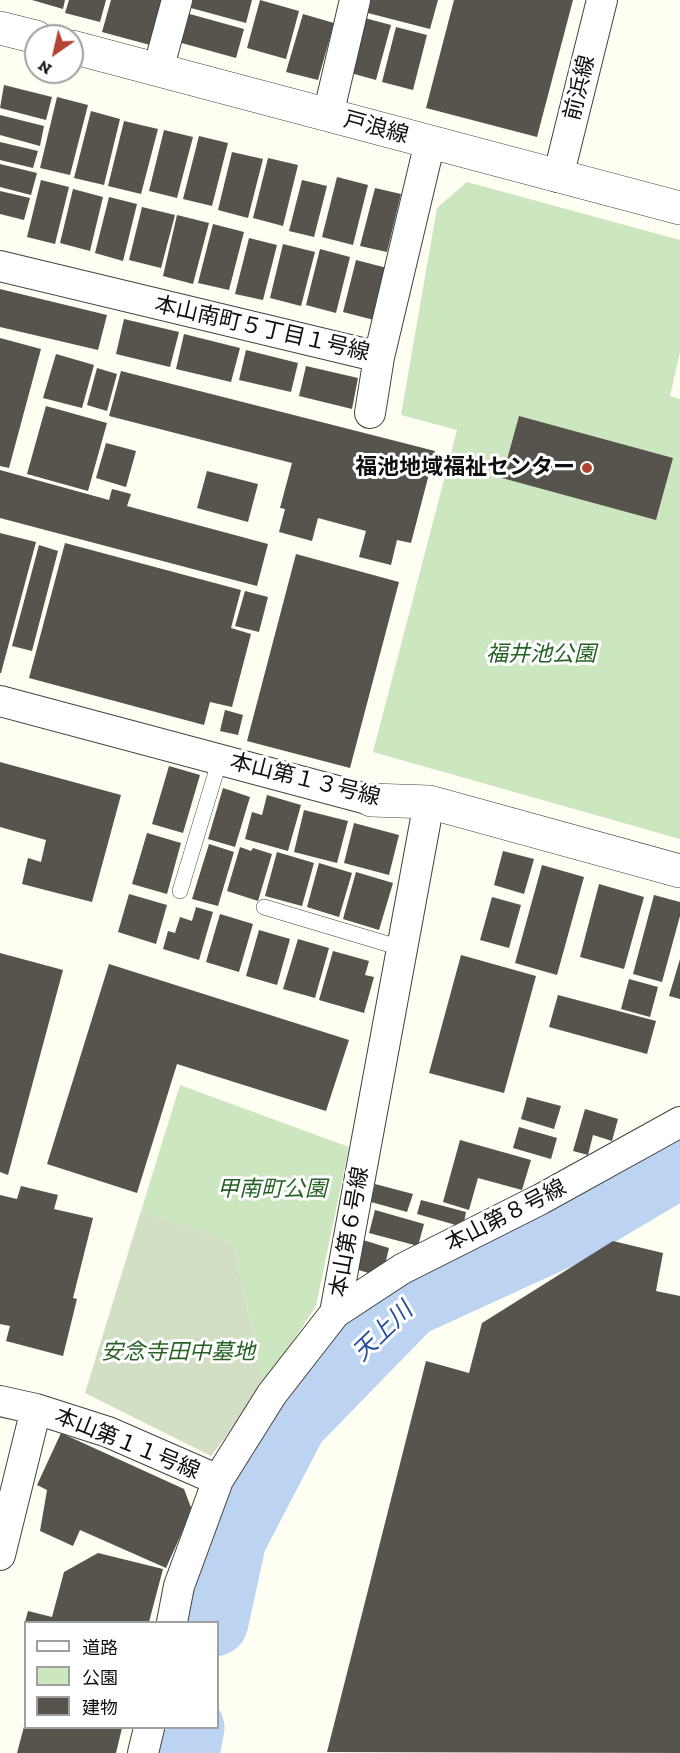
<!DOCTYPE html>
<html>
<head>
<meta charset="utf-8">
<style>
	body { margin:0 }
	#map { position:relative; width:680px; height:1753px; overflow:hidden; background:#fefef3; font-family:"Zilla Slab","Noto Sans JP",serif }
	canvas { display:block }
	.legend { position:absolute; left:24px; top:1621px; width:195px; height:108px; box-sizing:border-box; background:#fff; border:2px solid #9f9f9f; margin:0; padding:8px 10px; list-style:none; font-size:18px; color:#0f0f0f }
	.legend li { display:flex; align-items:center; gap:12px; height:30px }
	.legend b { width:30px; border:2px solid #9f9f9f }
	.north { position:absolute; left:24px; top:24px; width:60px; height:60px; box-sizing:border-box; background:#fff; border:2px solid #9f9f9f; border-radius:50%; rotate:214deg; font-size:16px; font-weight:700; line-height:24px; text-align:center; color:#0f0f0f }
	.north::after { content:''; display:block; margin:auto; width:21px; height:27px; background:#b34434; clip-path:polygon(50% 0,100% 100%,50% 72%,0 100%) }
</style>
</head>
<body>
<div id="map">
<canvas width="680" height="1753"></canvas>
<ul class="legend">
<li><b style="height:8px;background:#fff"></b>道路</li>
<li><b style="height:16px;background:#cce6bf"></b>公園</li>
<li><b style="height:16px;background:#57534d"></b>建物</li>
</ul>
<div class="north">N</div>
</div>
<script>
const c = document.querySelector('canvas').getContext('2d');
c.lineJoin = 'round';
function paint(path, color) { c.fillStyle = color; c.fill(path, 'evenodd'); }
const shape = rows => new Path2D(rows.map(r => 'M' + r).join(''));
function trace(path, color, width, dash) { c.strokeStyle = color; c.lineWidth = width; c.lineCap = dash ? 'butt' : 'round'; c.setLineDash(dash || []); c.stroke(path); }
function drawText(font, color, halo, rows, align = 'center') {
  c.font = font + ' "Zilla Slab","Noto Sans JP",serif'; c.lineWidth = 6; c.setLineDash([]); c.textBaseline = 'middle'; c.strokeStyle = halo; c.fillStyle = color; for (const [text, x, y, turn = 0] of rows) {
    c.save(); c.translate(x, y); c.rotate((+turn || 0) * Math.PI / 180); c.textAlign = isNaN(turn) ? turn : align; if (halo) c.strokeText(text, 0, 0); c.fillText(text, 0, 0); c.restore();
  }
}
paint(shape([
	[467,182,680,240,680,352,670,396,680,399,680,839,373,752,457,430,401,415,437,208],
	[180,1085,349,1147,316,1306,264,1385,233,1243,141,1211]
]), '#cce6bf');
paint(shape([
	[141,1211,233,1243,264,1385,211,1456,85,1393]
]), '#d2dfc5');
trace(shape([
	[214,1622,232,1539,293,1422,409,1303,564,1232,680,1163],
	[185,1753,190,1728]
]), '#bcd4f1', 69);
paint(shape([
	[32,0,65,0,63,9],
	[69,0,106,0,100,22,65,13],
	[111,0,162,0,150,45,102,32],
	[193,0,252,0,246,23,191,8],
	[260,0,299,11,286,59,247,48],
	[371,0,438,0,430,29,368,13],
	[454,0,573,0,537,137,426,108],
	[186,13,244,29,236,58,178,42],
	[303,14,334,23,318,80,286,72],
	[361,17,391,25,376,80,347,72],
	[396,27,427,35,413,90,382,82],
	[4,85,52,97,46,120,0,108],
	[57,97,88,105,70,175,40,168],
	[91,111,120,119,104,185,74,178],
	[0,115,44,126,40,146,0,135],
	[124,121,158,129,141,194,108,186],
	[164,130,193,137,177,198,149,191],
	[199,136,228,143,212,206,183,199],
	[0,142,38,151,33,168,0,160],
	[232,152,263,159,248,218,218,210],
	[268,158,298,165,283,226,253,218],
	[0,164,37,173,31,195,0,187],
	[337,177,368,185,353,245,322,237],
	[41,180,69,187,55,244,27,237],
	[302,180,327,186,314,237,289,231],
	[375,188,401,194,387,252,360,246],
	[73,189,103,197,90,251,60,243],
	[0,191,30,198,24,220,0,214],
	[109,197,137,204,123,261,95,253],
	[142,207,175,215,161,268,129,260],
	[177,215,209,223,193,284,163,276],
	[213,224,244,232,229,290,198,283],
	[249,238,277,245,263,300,235,294],
	[283,244,315,252,301,306,270,298],
	[320,249,350,257,336,313,306,305],
	[356,260,387,268,374,320,343,312],
	[0,289,107,315,98,350,0,327],
	[124,319,179,332,170,367,116,354],
	[184,334,240,348,231,382,176,369],
	[0,338,41,349,9,468,0,466],
	[246,350,298,363,291,392,239,380],
	[56,354,94,365,82,408,43,398],
	[306,366,358,378,352,409,299,396],
	[97,368,117,374,107,411,87,405],
	[121,371,435,451,411,543,397,540,391,565,359,557,366,531,318,518,312,541,279,532,285,509,280,508,292,463,109,416],
	[46,406,107,423,88,491,27,474],
	[519,416,673,458,656,520,502,478],
	[106,443,136,451,126,487,96,478],
	[0,470,109,500,112,489,131,494,127,506,268,544,257,586,0,518],
	[207,471,258,484,248,522,197,508],
	[0,533,36,542,1,673,0,673],
	[65,543,241,590,231,628,251,634,232,707,210,702,204,725,29,678],
	[39,545,58,551,32,651,12,646],
	[296,554,399,582,350,768,247,741],
	[245,591,268,597,259,632,235,626],
	[225,710,243,715,238,735,220,731],
	[0,762,121,795,92,902,22,884,28,858,41,862,46,840,0,827],
	[169,766,200,775,183,833,152,824],
	[223,788,250,797,235,847,208,839],
	[267,795,301,805,288,851,245,839,252,812,262,815],
	[304,810,348,821,337,863,294,852],
	[354,823,399,835,389,875,344,863],
	[147,833,181,843,167,894,132,884],
	[209,844,234,852,218,906,192,899],
	[240,847,251,851,253,848,272,854,258,901,227,891],
	[503,851,534,859,524,894,494,885],
	[277,852,314,863,302,906,265,896],
	[319,863,352,873,339,917,307,907],
	[542,865,584,877,557,975,515,963],
	[356,872,393,883,379,930,343,919],
	[599,884,644,897,624,969,580,957],
	[129,894,167,905,156,944,118,932],
	[654,895,680,902,680,916,662,982,633,974],
	[492,897,521,905,509,948,480,940],
	[196,907,213,912,199,960,163,949,168,931,175,933,180,917,192,921],
	[220,914,253,924,239,972,206,962],
	[259,930,290,939,277,985,246,976],
	[298,939,329,948,315,998,283,989],
	[333,951,369,961,365,975,374,977,364,1013,319,1000],
	[0,953,63,970,8,1175,0,1172],
	[461,955,536,976,504,1093,429,1073],
	[680,959,680,999,669,996],
	[109,964,349,1040,326,1111,177,1064,137,1193,47,1164],
	[629,979,658,987,650,1017,621,1009],
	[558,995,656,1021,647,1054,549,1027],
	[527,1097,561,1106,554,1129,521,1119],
	[585,1109,618,1119,612,1141,593,1135,588,1155,573,1151],
	[519,1127,557,1138,551,1159,513,1148],
	[460,1140,531,1160,522,1190,478,1178,469,1210,443,1202],
	[375,1184,413,1194,407,1212,371,1202],
	[21,1186,58,1195,54,1209,93,1218,73,1298,77,1299,63,1356,6,1341,10,1326,0,1324,0,1195,17,1199],
	[421,1200,466,1212,463,1227,417,1214],
	[375,1210,424,1224,418,1246,369,1233],
	[363,1240,389,1248,382,1277,355,1269],
	[613,1241,663,1253,656,1291,680,1296,680,1753,327,1752,426,1361,469,1373,482,1323],
	[61,1433,184,1489,192,1510,166,1568,80,1530,73,1546,40,1531,47,1490,37,1485],
	[98,1553,163,1569,149,1622,25,1622,28,1611,52,1617,64,1572],
	[25,1723,26,1728,122,1728,116,1753,17,1753]
]), '#57534d');
const service = shape([
	[180,891,220,759],
	[264,907,401,948]
]);
const minor = shape([
	[158,70,177,0],
	[328,115,355,0],
	[558,177,602,0],
	[0,266,379,357,430,142],
	[370,413,379,357],
	[0,701,371,800],
	[335,1313,402,1269,541,1199,680,1122],
	[0,1401,36,1409,108,1432,218,1480],
	[0,1555,36,1409],
	[172,1622,179,1586,218,1480,272,1394,335,1313,429,802],
	[143,1753,149,1728]
]);
const tertiary = shape([
	[0,28,36,37],
	[72,47,680,208],
	[371,800,429,802,680,871]
]);
trace(service, '#424242', 16);
trace(minor, '#424242', 32);
trace(tertiary, '#424242', 34);
trace(service, '#fff', 15);
trace(minor, '#fff', 30);
trace(tertiary, '#fff', 33);
for (const [x, y, r, color] of [
	[587,468,6,"#b34434"]
]) { const dot = new Path2D(); dot.arc(x, y, r, 0, 2 * Math.PI); c.fillStyle = color; c.fill(dot); trace(dot, '#fff', 2); }
drawText('22px', '#0f0f0f', '#fff', [
	["前浜線",580,88,-76],
	["戸浪線",376,128,15],
	["本山南町５丁目１号線",262,329,13],
	["本山第１３号線",305,780,14],
	["本山第８号線",506,1216,-27],
	["本山第６号線",350,1232,-80],
	["本山第１１号線",127,1444,22]
]);
drawText('bold 22px', '#0f0f0f', '#fff', [
	["福池地域福祉センター",575,468]
], 'right');
drawText('italic 22px', '#276225', '#fff', [
	["福井池公園",541,655],
	["甲南町公園",272,1190],
	["安念寺田中墓地",178,1353]
]);
drawText('italic 24px', '#235097', '#fff', [
	["天上川",383,1332,-44]
]);
</script>
</body>
</html>
